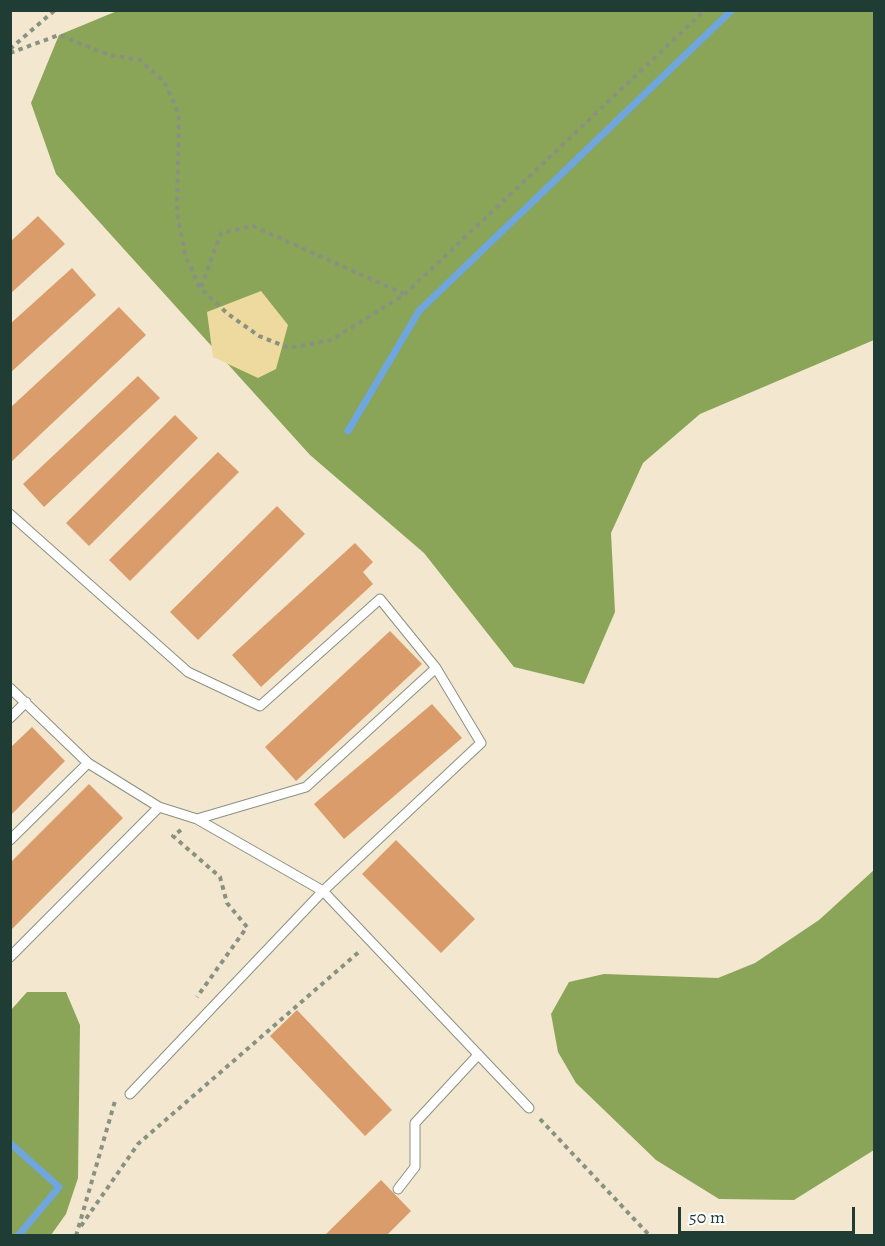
<!DOCTYPE html>
<html>
<head>
<meta charset="utf-8">
<style>
	body { margin:0 }
	#map { position:relative; width:885px; height:1246px; overflow:hidden; background:#f3e7cf; font-family:Alegreya,serif }
	canvas { display:block }
	.frame { position:absolute; inset:0; border:12px solid #1f3d34; pointer-events:none }
	.scale { position:absolute; left:678px; top:1207px; width:177px; height:27px; box-sizing:border-box; border:3px solid #1f3d34; border-top:0; padding-left:8px; font-size:18px; line-height:21px; white-space:nowrap; color:#1f3d34; -webkit-text-stroke:4px #fff; paint-order:stroke }
</style>
</head>
<body>
<div id="map">
<canvas width="885" height="1246"></canvas>
<div class="frame"></div>
<div class="scale">50 m</div>
</div>
<script>
const c = document.querySelector('canvas').getContext('2d');
c.lineJoin = 'round';
function paint(path, color) { c.fillStyle = color; c.fill(path, 'evenodd'); }
const shape = rows => new Path2D(rows.map(r => 'M' + r).join(''));
function trace(path, color, width, dash) { c.strokeStyle = color; c.lineWidth = width; c.lineCap = dash ? 'butt' : 'round'; c.setLineDash(dash || []); c.stroke(path); }
paint(shape([
	[117,11,874,11,874,340,700,414,643,463,611,533,615,612,584,684,514,667,424,553,310,455,56,174,31,103,59,35],
	[874,870,874,1150,794,1200,719,1199,656,1160,576,1083,558,1052,551,1014,569,982,604,974,718,978,755,963,819,920],
	[27,992,66,992,80,1025,78,1178,66,1214,51,1235,11,1235,11,1010]
]), '#8aa557');
paint(shape([
	[261,291,288,325,276,369,258,378,213,357,207,312]
]), '#eeda9e');
trace(shape([
	[348,431,419,311,732,10],
	[10,1143,59,1187,18,1236]
]), '#6ea6dd', 7);
paint(shape([
	[38,216,65,244,10,294,10,242],
	[72,268,96,295,10,373,10,324],
	[119,307,146,335,10,463,10,408],
	[138,376,160,398,44,507,23,484],
	[175,415,198,438,89,546,66,523],
	[218,452,239,472,130,581,109,560],
	[277,506,305,534,198,640,170,612],
	[355,543,373,562,363,572,373,584,261,687,232,655],
	[390,631,422,664,296,781,265,747],
	[432,704,462,738,344,839,314,804],
	[32,727,65,761,10,816,10,748],
	[89,784,123,818,10,931,10,863],
	[396,840,475,919,441,953,362,874],
	[297,1010,392,1110,365,1136,270,1036],
	[381,1180,411,1211,386,1236,324,1236]
]), '#d99c6a');
const service = shape([
	[10,514,188,672,260,706,380,599,436,668,306,787,197,819],
	[10,688,88,763,159,807,197,819,323,891,529,1108],
	[10,718,26,702],
	[10,840,88,763],
	[10,957,159,807],
	[130,1094,323,891,481,743,436,668],
	[398,1189,415,1167,415,1123,478,1055]
]);
trace(service, '#899282', 11);
trace(shape([
	[10,49,55,10],
	[10,53,59,35,109,55,140,60,165,83,179,115,177,212,185,255,200,288,228,314,259,336,289,348,331,340,404,295,705,10],
	[201,287,221,233,253,226,404,294],
	[181,830,173,836,220,877,227,903,247,927,197,997],
	[540,1119,650,1236],
	[81,1226,138,1144,360,951],
	[76,1236,115,1101]
]), '#899282', 4, [4.5, 4.5]);
trace(service, '#fff', 9);
</script>
</body>
</html>
